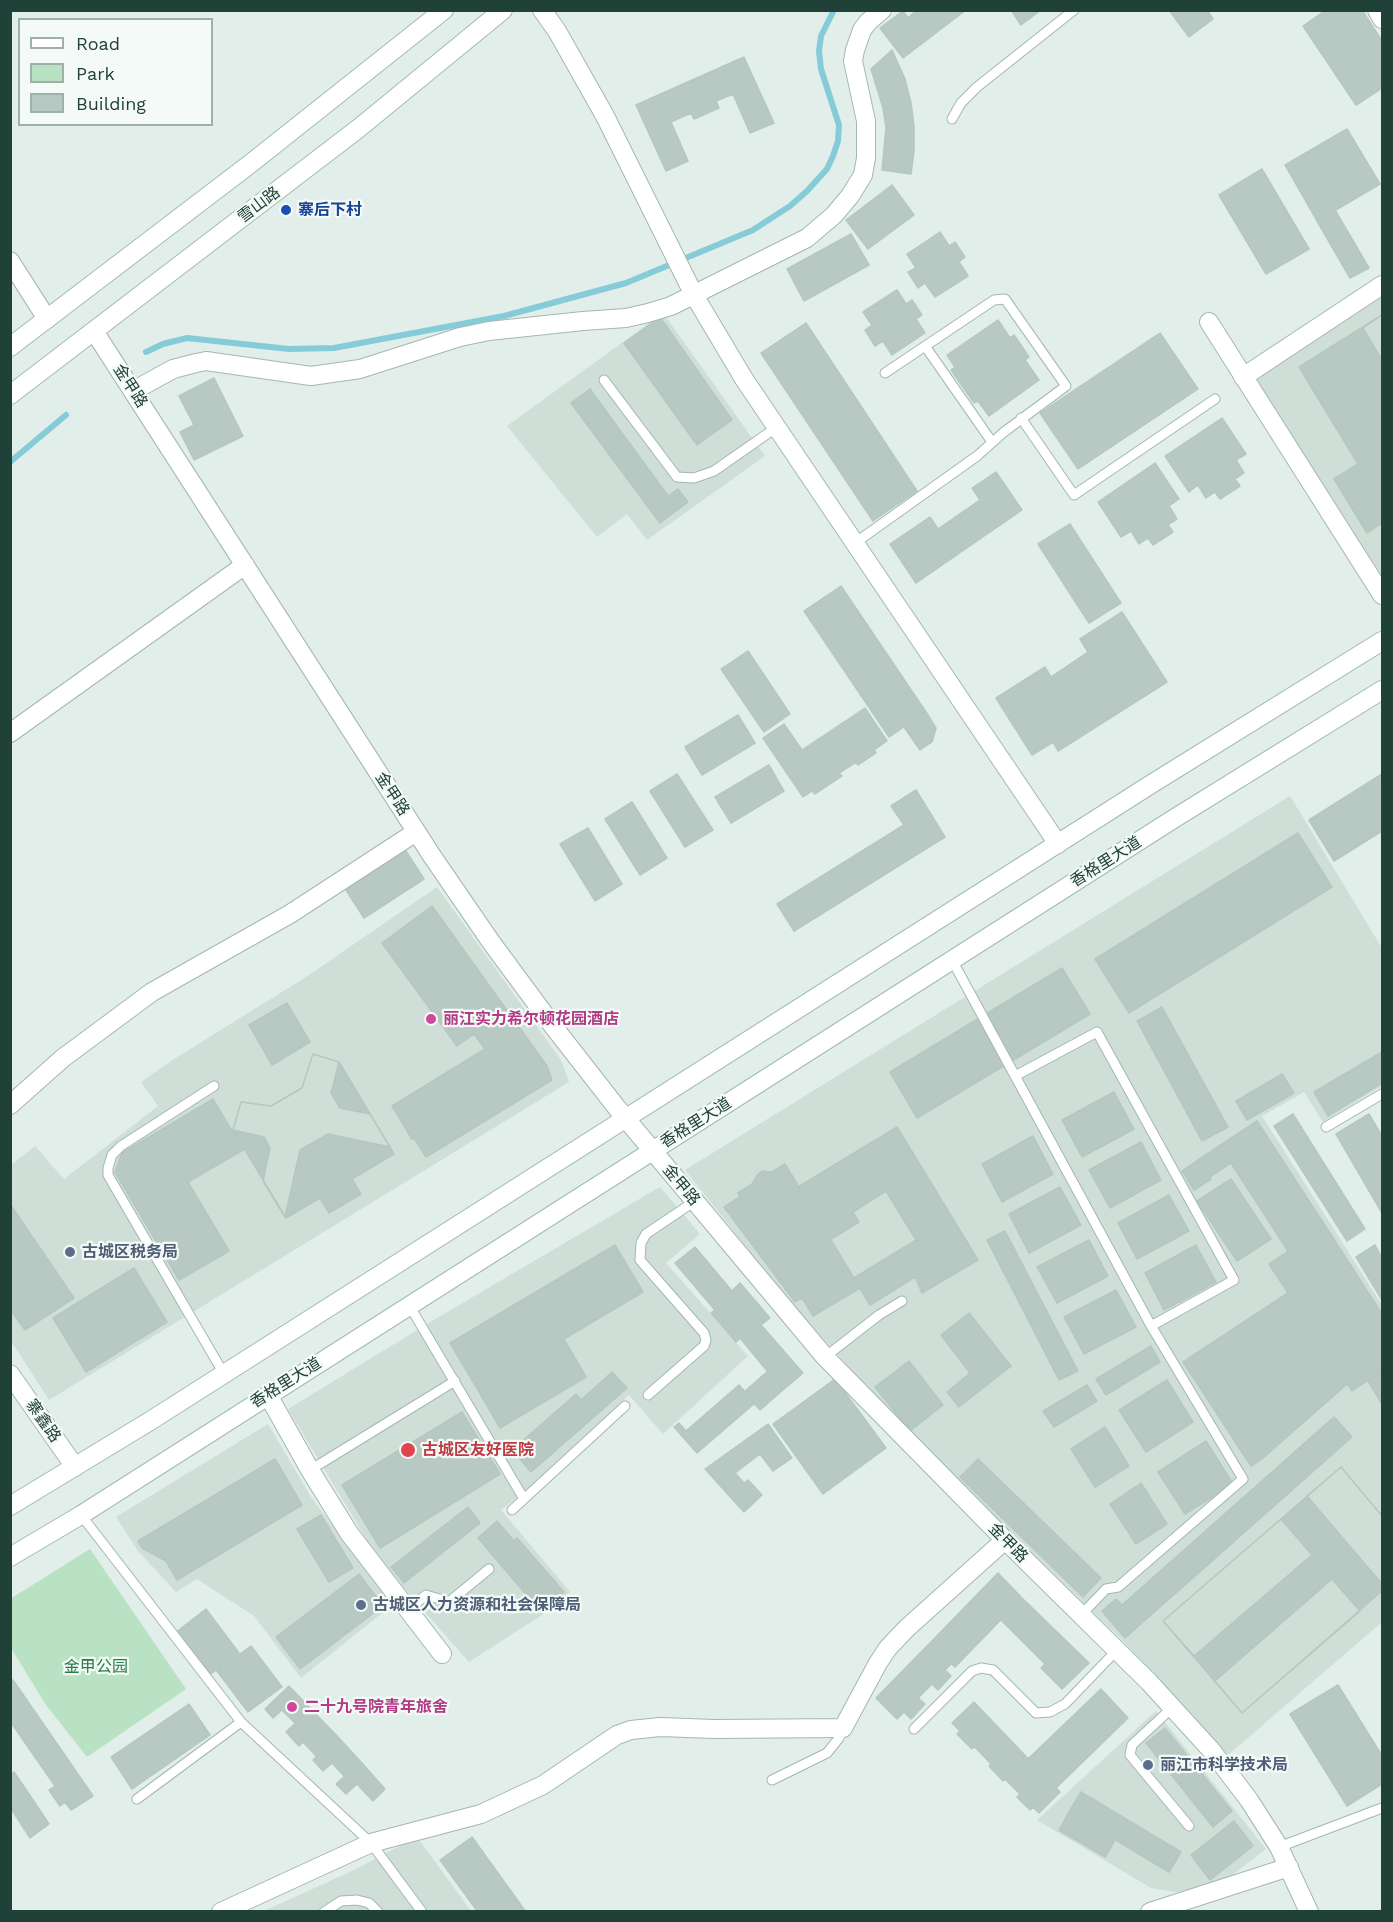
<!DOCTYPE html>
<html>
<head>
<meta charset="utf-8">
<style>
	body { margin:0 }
	#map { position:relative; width:1393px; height:1922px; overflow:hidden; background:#e2eee9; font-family:"Work Sans",sans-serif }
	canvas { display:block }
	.frame { position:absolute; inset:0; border:12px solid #204138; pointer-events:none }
	.legend { position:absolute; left:18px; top:18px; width:195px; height:108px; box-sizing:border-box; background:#f4faf7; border:2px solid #9fb0ab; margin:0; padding:8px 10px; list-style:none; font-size:18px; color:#204138 }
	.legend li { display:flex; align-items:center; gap:12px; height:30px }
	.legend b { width:30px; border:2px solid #9fb0ab }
</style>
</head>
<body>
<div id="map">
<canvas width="1393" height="1922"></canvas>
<div class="frame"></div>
<ul class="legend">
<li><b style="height:8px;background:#fff"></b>Road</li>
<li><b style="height:16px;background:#b9e1c3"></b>Park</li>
<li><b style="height:16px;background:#b7c9c2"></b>Building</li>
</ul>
</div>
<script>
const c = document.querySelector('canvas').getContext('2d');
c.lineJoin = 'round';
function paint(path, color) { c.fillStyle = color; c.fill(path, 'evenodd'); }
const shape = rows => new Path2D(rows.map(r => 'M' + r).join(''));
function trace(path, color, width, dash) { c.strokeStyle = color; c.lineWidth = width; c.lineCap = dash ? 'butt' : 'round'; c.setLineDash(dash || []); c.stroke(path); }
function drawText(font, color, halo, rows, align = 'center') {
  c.font = font + ' "Work Sans","Noto Sans SC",sans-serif'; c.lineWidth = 4.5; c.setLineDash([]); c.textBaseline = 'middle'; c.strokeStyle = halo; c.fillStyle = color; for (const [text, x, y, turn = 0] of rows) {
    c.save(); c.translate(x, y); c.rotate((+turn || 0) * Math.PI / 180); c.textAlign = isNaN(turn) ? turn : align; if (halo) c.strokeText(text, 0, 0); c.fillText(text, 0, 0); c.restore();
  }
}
paint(shape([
	[1382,292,1382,582,1253,376],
	[663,313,765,456,647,540,627,514,597,537,507,426],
	[1290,796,1382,948,1382,1086,1323,1122,1304,1092,1262,1116,1382,1305,1382,1622,1227,1756,1126,1644,912,1436,797,1310,685,1170],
	[437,887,561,1060,569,1082,49,1400,11,1341,10,1166,35,1146,64,1179,158,1106,141,1082,174,1059,306,977],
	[660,1187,700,1234,666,1263,748,1356,663,1434,629,1395,526,1490,501,1510,570,1592,542,1615,469,1662,403,1587,368,1542,288,1409,432,1321],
	[268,1424,311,1497,392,1605,301,1678,254,1616,197,1579,176,1592,138,1551,116,1517],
	[1156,1711,1266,1849,1216,1888,1182,1893,1151,1888,1037,1820],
	[417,1837,471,1911,262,1912,354,1870]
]), '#d0ded8');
paint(shape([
	[90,1549,186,1689,87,1757,46,1705,11,1648,10,1599]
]), '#b9e1c3');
trace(shape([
	[146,352,163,344,187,338,289,349,334,348,504,316,626,283,753,230,790,206,807,191,827,169,833,156,838,141,839,125,821,69,819,51,821,36,834,10],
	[10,462,66,415]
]), '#85ccd8', 6);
const building = shape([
	[917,10,966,10,903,58,880,28,903,11,908,18,917,10],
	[1011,10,1041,10,1021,25,1011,10],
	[1169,10,1207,10,1213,19,1189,37,1169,10],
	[1326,10,1362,10,1382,41,1382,88,1356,105,1303,26,1326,10],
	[892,50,905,79,911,103,914,126,914,151,911,174,882,170,886,128,883,108,871,69,892,50],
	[744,57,774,123,750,133,733,94,716,101,719,108,694,119,691,113,671,122,688,161,666,171,636,105,744,57],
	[1347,129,1380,184,1317,221,1285,165,1347,129],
	[1262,169,1309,249,1266,274,1219,195,1262,169],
	[892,185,914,215,868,249,846,220,892,185],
	[1335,210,1369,268,1350,278,1317,221,1335,210],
	[940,232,949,246,955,242,965,257,959,262,968,276,935,297,925,283,918,288,908,272,916,268,907,254,940,232],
	[851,234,869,265,804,301,787,269,851,234],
	[897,290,906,304,912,300,922,315,916,319,925,333,892,355,883,341,875,346,865,330,872,325,863,312,897,290],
	[1382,315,1382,360,1363,328,1382,315],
	[1382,315,1382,523,1367,533,1334,479,1358,464,1299,367,1382,315],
	[660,317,732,420,697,445,624,343,660,317],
	[998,320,1010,338,1014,335,1029,357,1025,360,1039,380,989,416,978,401,974,403,951,370,955,367,947,355,998,320],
	[806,323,917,491,873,521,761,353,806,323],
	[1160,333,1198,389,1078,469,1040,413,1160,333],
	[214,378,243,436,194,460,180,432,194,425,179,396,214,378],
	[590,389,668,496,678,489,688,502,660,523,571,403,590,389],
	[1222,418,1246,454,1236,460,1244,473,1235,479,1240,486,1220,499,1215,492,1206,498,1198,485,1189,492,1165,456,1222,418],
	[1155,463,1179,499,1169,506,1177,519,1168,525,1173,532,1153,545,1148,538,1139,544,1131,531,1121,537,1098,502,1155,463],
	[996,472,1022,510,916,583,890,544,930,517,938,529,980,500,972,488,996,472],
	[1070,524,1121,603,1089,623,1038,544,1070,524],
	[841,586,926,712,889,737,804,611,841,586],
	[1122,612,1167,682,1058,751,1053,742,1032,755,996,698,1045,667,1051,677,1088,652,1080,639,1122,612],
	[748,651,790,714,764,732,721,669,748,651],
	[865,708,887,741,874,750,876,753,858,765,856,762,839,773,842,776,815,794,812,791,803,797,763,738,784,724,802,750,865,708],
	[926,712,936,728,932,742,920,750,904,727,926,712],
	[738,715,755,743,702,775,685,747,738,715],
	[769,765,784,791,731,823,715,797,769,765],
	[677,774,713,830,685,847,650,791,677,774],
	[1382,774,1382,831,1334,861,1309,820,1382,774],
	[916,790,945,837,794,931,777,904,904,825,891,806,916,790],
	[632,802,667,858,640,875,605,819,632,802],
	[588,828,622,884,595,901,560,844,588,828],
	[1298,833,1332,887,1129,1013,1095,959,1298,833],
	[404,848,424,879,364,918,344,887,404,848],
	[432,906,547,1066,552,1080,426,1157,414,1138,412,1139,392,1106,485,1049,474,1034,457,1046,382,943,432,906],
	[1062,968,1090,1014,917,1118,890,1072,1062,968],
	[287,1003,310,1042,272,1065,249,1025,287,1003],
	[1162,1007,1228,1127,1202,1141,1137,1021,1162,1007],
	[1382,1052,1382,1083,1328,1116,1314,1092,1382,1052],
	[313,1054,339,1062,394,1154,352,1179,361,1194,329,1213,320,1198,286,1218,233,1130,241,1102,271,1106,302,1088,313,1054],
	[313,1054,339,1062,331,1093,340,1108,370,1114,390,1147,328,1134,300,1150,285,1217,263,1181,270,1148,264,1137,233,1130,241,1102,271,1106,302,1088,313,1054],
	[1282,1074,1294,1093,1247,1120,1236,1101,1282,1074],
	[1114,1092,1134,1129,1082,1157,1062,1120,1114,1092],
	[213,1099,243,1150,188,1182,229,1251,179,1280,115,1172,122,1153,213,1099],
	[1293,1114,1365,1229,1347,1241,1274,1126,1293,1114],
	[1369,1114,1382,1136,1382,1213,1336,1134,1369,1114],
	[1257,1121,1326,1227,1288,1251,1231,1163,1210,1177,1198,1160,1257,1121],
	[897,1127,978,1260,922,1293,915,1277,870,1305,854,1278,916,1240,886,1191,853,1212,859,1222,830,1240,798,1187,897,1127],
	[1033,1136,1053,1174,1002,1202,982,1164,1033,1136],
	[1141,1142,1161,1180,1110,1208,1089,1170,1141,1142],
	[1198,1160,1211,1179,1194,1190,1182,1171,1198,1160],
	[785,1164,860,1288,813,1316,738,1193,752,1184,758,1174,763,1171,772,1172,785,1164],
	[1231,1179,1271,1239,1237,1261,1197,1201,1231,1179],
	[1060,1187,1081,1225,1029,1253,1009,1214,1060,1187],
	[1169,1195,1189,1231,1137,1259,1118,1223,1169,1195],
	[740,1197,802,1298,795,1302,724,1207,740,1197],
	[10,1204,74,1298,25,1330,10,1309,10,1204],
	[1326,1227,1382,1314,1382,1371,1352,1391,1269,1264,1326,1227],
	[1005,1231,1078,1371,1059,1380,987,1240,1005,1231],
	[1089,1240,1108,1276,1057,1303,1037,1267,1089,1240],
	[615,1245,643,1292,478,1390,450,1343,615,1245],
	[1196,1245,1216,1282,1164,1310,1145,1273,1196,1245],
	[1375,1245,1382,1258,1382,1300,1356,1257,1375,1245],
	[695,1247,732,1291,740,1283,770,1318,761,1325,803,1373,783,1390,740,1338,736,1342,711,1313,715,1310,675,1263,695,1247],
	[134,1268,167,1322,86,1372,53,1318,134,1268],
	[1116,1290,1136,1327,1084,1354,1064,1317,1116,1290],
	[1288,1293,1347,1384,1262,1459,1251,1466,1183,1362,1288,1293],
	[969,1313,1011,1366,959,1407,947,1392,970,1373,941,1335,969,1313],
	[564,1339,586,1377,500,1428,478,1390,564,1339],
	[1151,1346,1160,1362,1106,1395,1096,1379,1151,1346],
	[909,1361,943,1405,910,1431,875,1387,909,1361],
	[768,1371,783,1390,760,1410,744,1392,768,1371],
	[1382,1371,1382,1404,1368,1381,1382,1371],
	[612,1372,627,1388,595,1416,581,1400,612,1372],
	[835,1379,886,1448,823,1494,773,1424,835,1379],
	[1167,1380,1193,1422,1146,1452,1119,1410,1167,1380],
	[739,1385,755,1403,697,1453,674,1427,679,1423,686,1431,739,1385],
	[1087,1385,1097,1401,1054,1427,1043,1411,1087,1385],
	[576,1394,595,1416,531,1472,512,1450,576,1394],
	[462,1412,500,1474,380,1548,342,1485,462,1412],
	[1334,1417,1352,1437,1125,1638,1102,1611,1116,1599,1122,1605,1334,1417],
	[768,1424,792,1458,773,1471,760,1454,735,1473,744,1483,748,1480,762,1495,744,1512,705,1469,768,1424],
	[1105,1427,1129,1466,1095,1487,1071,1449,1105,1427],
	[1206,1441,1233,1484,1185,1514,1158,1472,1206,1441],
	[275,1459,302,1505,177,1580,166,1561,142,1548,138,1541,275,1459],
	[978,1459,1101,1578,1083,1597,960,1477,978,1459],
	[1341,1467,1382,1516,1382,1584,1307,1496,1341,1467],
	[1341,1467,1382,1516,1382,1591,1242,1713,1163,1621,1341,1467],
	[1141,1483,1167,1524,1136,1544,1110,1504,1141,1483],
	[468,1507,480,1523,404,1583,391,1567,468,1507],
	[321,1515,353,1568,329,1582,297,1529,321,1515],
	[1281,1519,1312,1555,1194,1656,1163,1621,1281,1519],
	[497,1521,514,1541,495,1558,478,1538,497,1521],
	[517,1538,564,1592,541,1612,495,1558,517,1538],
	[998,1573,1022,1598,955,1667,930,1643,998,1573],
	[359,1574,383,1606,300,1669,276,1637,359,1574],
	[1332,1579,1360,1611,1242,1713,1215,1681,1332,1579],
	[1022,1598,1089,1663,1062,1689,1041,1668,1045,1664,1001,1620,1022,1598],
	[206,1609,239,1653,208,1676,175,1633,206,1609],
	[930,1643,951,1664,945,1670,951,1676,938,1690,932,1684,918,1698,925,1704,911,1719,904,1712,897,1719,876,1698,930,1643],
	[251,1646,282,1687,248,1712,217,1671,251,1646],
	[13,1680,93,1796,71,1810,65,1802,60,1806,49,1790,55,1786,10,1721,10,1681,13,1680],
	[1338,1685,1381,1754,1382,1753,1382,1784,1347,1806,1290,1714,1338,1685],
	[289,1686,311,1709,295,1723,282,1710,273,1718,265,1709,289,1686],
	[1101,1689,1128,1718,1056,1788,1028,1759,1101,1689],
	[974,1702,1060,1792,1039,1813,1033,1807,1030,1810,1017,1797,1020,1794,1005,1779,1003,1781,989,1766,991,1764,974,1746,972,1749,957,1734,960,1731,952,1723,974,1702],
	[189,1704,210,1735,132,1789,111,1757,189,1704],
	[311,1709,338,1737,317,1757,303,1742,299,1746,286,1732,311,1709],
	[1165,1728,1232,1811,1213,1827,1146,1743,1165,1728],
	[338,1737,361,1762,345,1777,332,1763,323,1771,313,1760,338,1737],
	[361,1762,385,1789,373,1801,357,1784,346,1794,336,1784,361,1762],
	[14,1772,31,1797,12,1810,10,1775,14,1772],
	[1081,1792,1181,1852,1169,1872,1069,1812,1081,1792],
	[31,1797,49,1824,30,1838,12,1810,31,1797],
	[1069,1812,1115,1840,1105,1857,1059,1830,1069,1812],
	[1234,1821,1253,1846,1210,1880,1191,1855,1234,1821],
	[472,1837,526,1912,478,1912,440,1860,472,1837]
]);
paint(building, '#b7c9c2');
trace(building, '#b4c8c0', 1.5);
const service = shape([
	[952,119,961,103,977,87,1074,10],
	[925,346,992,442],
	[604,380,677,477,694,478,714,471,777,427],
	[1021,418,1074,495,1215,399],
	[855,543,977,456,1004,432,1066,386,1005,299,994,300,885,373],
	[952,960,1150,1324,1243,1479,1118,1587,1106,1589,1081,1615],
	[1015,1076,1097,1032,1234,1280,1151,1326],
	[214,1086,121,1146,112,1155,108,1168,108,1175,224,1374],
	[1326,1127,1382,1094],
	[409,1305,524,1499],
	[825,1357,879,1315,902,1301],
	[648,1395,704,1346,706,1340,704,1333,640,1260,641,1243,646,1234,695,1201],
	[310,1470,455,1381],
	[512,1510,625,1406],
	[81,1515,241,1722],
	[408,1610,426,1595,449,1602,489,1569],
	[1173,1707,1132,1745,1130,1755,1189,1826],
	[914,1729,972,1671,981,1668,993,1670,1036,1713,1050,1712,1065,1704,1117,1650],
	[772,1780,827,1753,839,1738,843,1728],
	[137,1799,241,1722,371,1843,422,1912],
	[1279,1847,1382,1808],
	[324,1912,341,1901,357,1900,369,1903,378,1912]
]);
const minor = shape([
	[542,10,557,31,605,116,694,295,744,379,1058,844],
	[1377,10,1382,19],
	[10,261,47,319],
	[1209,322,1382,595],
	[94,331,432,856,491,942,553,1026,617,1108,825,1357,1005,1540,1149,1682,1211,1750,1249,1800,1279,1847,1309,1912],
	[1243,377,1382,285],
	[133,391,173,369,196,363,206,361,311,376,360,369,460,337,489,331,583,321,626,318,648,313,671,306,807,238,834,215,850,196,863,175,866,158,866,121,853,61,855,50,862,30,868,22,882,10],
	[10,733,245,565],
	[10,1105,63,1058,152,992,290,914,416,832],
	[10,1374,75,1467],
	[268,1395,310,1470,349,1533,442,1654],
	[221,1912,371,1843,481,1814,543,1785,617,1735,631,1730,660,1727,715,1729,843,1728,878,1663,888,1648,907,1628,1005,1540],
	[1150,1912,1289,1867]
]);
const secondary = shape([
	[10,347,250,164,444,10],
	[10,395,359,128,503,10],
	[10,1506,150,1421,1153,783,1382,641],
	[10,1557,81,1515,1175,818,1382,690]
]);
trace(service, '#a4b7b0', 11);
trace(minor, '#a4b7b0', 20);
trace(secondary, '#a0bbb1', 20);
trace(service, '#fff', 9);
trace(minor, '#fff', 18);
trace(secondary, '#fff', 18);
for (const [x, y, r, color] of [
	[286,210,6,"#1a4fb4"],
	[431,1019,6,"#d1479c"],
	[70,1252,6,"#5c6f8a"],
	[408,1450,8,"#e0444e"],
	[361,1605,6,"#5c6f8a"],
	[292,1707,6,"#d1479c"],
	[1148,1765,6,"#5c6f8a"]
]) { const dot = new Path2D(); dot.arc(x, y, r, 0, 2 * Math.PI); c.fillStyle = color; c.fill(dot); trace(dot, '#f4faf7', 2); }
drawText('16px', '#204138', '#f4faf7', [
	["雪山路",259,205,-37],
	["金甲路",130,386,57],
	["金甲路",392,794,57],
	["香格里大道",1106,862,-32],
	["香格里大道",696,1123,-32],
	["金甲路",681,1185,50],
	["香格里大道",286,1383,-32],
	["寨鑫路",43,1421,55],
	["金甲路",1008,1543,45]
]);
drawText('bold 16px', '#164399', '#f4faf7', [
	["寨后下村",298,210]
], 'left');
drawText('bold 16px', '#b23c85', '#f4faf7', [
	["丽江实力希尔顿花园酒店",443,1019],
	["二十九号院青年旅舍",304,1707]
], 'left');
drawText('bold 16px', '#4e5e75', '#f4faf7', [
	["古城区税务局",82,1252],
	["古城区人力资源和社会保障局",373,1605],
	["丽江市科学技术局",1160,1765]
], 'left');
drawText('bold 16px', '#be3a42', '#f4faf7', [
	["古城区友好医院",422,1450]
], 'left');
drawText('16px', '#267c46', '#f4faf7', [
	["金甲公园",96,1667]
]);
</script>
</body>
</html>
